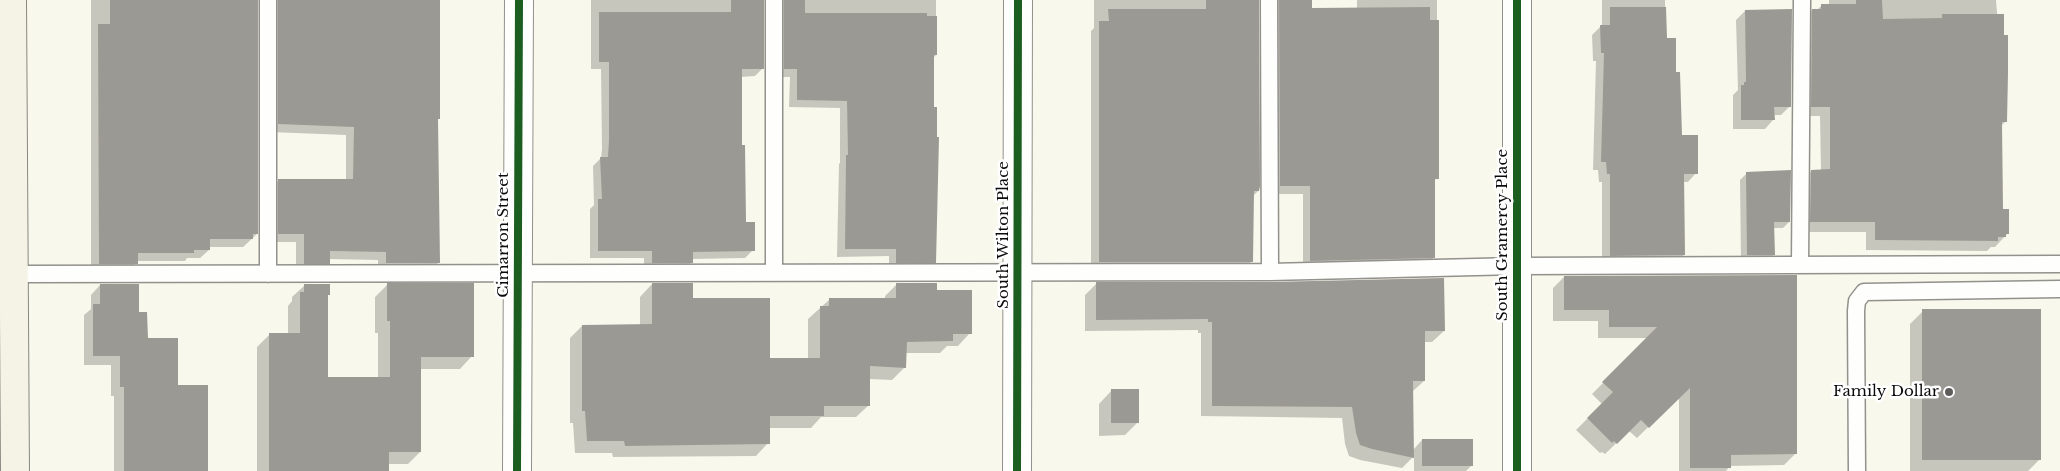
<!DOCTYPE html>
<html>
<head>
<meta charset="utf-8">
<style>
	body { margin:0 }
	canvas { display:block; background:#f9f8ec }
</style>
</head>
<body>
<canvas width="2060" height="471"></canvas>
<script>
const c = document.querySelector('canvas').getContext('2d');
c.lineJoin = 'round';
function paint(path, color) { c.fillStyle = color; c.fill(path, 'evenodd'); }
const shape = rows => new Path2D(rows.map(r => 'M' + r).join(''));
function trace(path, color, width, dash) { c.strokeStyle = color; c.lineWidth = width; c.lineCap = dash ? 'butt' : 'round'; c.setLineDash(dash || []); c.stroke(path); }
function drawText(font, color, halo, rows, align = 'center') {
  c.font = font + ' "Libre Baskerville",serif'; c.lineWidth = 5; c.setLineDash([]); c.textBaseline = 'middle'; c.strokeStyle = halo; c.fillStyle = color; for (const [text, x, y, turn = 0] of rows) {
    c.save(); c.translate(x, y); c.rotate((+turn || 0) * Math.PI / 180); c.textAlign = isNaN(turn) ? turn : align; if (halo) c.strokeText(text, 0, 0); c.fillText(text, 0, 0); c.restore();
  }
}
paint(shape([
	[91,0,257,0,257,234,243,247,209,247,209,250,200,258,187,258,185,261,137,261,129,272,91,272],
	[263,0,439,0,436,120,438,263,430,271,378,271,378,260,329,259,329,263,320,271,296,271,296,242,270,242,270,189,279,180,346,180,346,135,270,132],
	[591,0,763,0,763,68,755,76,741,77,741,146,745,223,753,250,745,258,692,259,692,262,684,270,644,271,644,258,590,258,590,209,594,205,593,166,601,158,602,149,601,69,591,69],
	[772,0,936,0,936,55,933,58,935,262,927,270,889,270,889,256,837,257,839,164,840,163,840,108,789,107,790,77,776,77],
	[1094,0,1258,0,1258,191,1253,196,1251,262,1243,270,1091,270,1091,31,1094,28],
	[1266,0,1311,0,1311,9,1357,9,1357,0,1437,0,1437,178,1434,181,1434,257,1425,266,1303,269,1303,194,1272,194],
	[1602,0,1665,0,1665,39,1674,74,1680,136,1696,173,1688,182,1683,182,1684,255,1675,263,1602,264,1602,182,1599,182,1598,170,1593,170,1596,61,1593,61,1592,35,1602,25],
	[1829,0,1996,0,2006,121,2001,126,2002,210,2008,233,1995,247,1991,247,1987,251,1866,250,1866,232,1801,232,1801,181,1811,171,1821,170,1820,116,1802,116,1803,20,1812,10,1817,10,1821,6,1829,6],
	[1745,11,1790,106,1781,115,1773,115,1773,120,1765,129,1733,129,1733,95,1738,90,1736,20],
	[1747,173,1789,222,1783,228,1773,228,1774,255,1767,261,1741,261,1740,180],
	[1564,277,1796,277,1796,453,1784,465,1730,466,1726,471,1679,471,1679,397,1637,438,1629,431,1605,454,1602,452,1600,453,1576,430,1602,404,1592,394,1648,338,1598,338,1598,321,1553,321,1553,288],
	[652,284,692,300,769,359,808,359,808,319,829,300,885,300,885,296,897,284,936,292,970,333,958,346,947,346,940,353,905,353,905,367,892,380,869,379,869,405,856,417,821,417,811,428,768,428,768,443,756,456,613,457,612,453,575,453,573,423,570,423,570,338,582,326,640,325,640,297],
	[1096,284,1444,331,1432,342,1424,342,1424,381,1412,392,1413,450,1422,440,1472,465,1466,471,1414,471,1414,456,1402,468,1360,460,1349,456,1345,444,1342,418,1201,416,1201,333,1198,333,1198,330,1085,331,1085,295],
	[100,285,138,313,147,339,177,386,207,471,114,471,114,396,111,396,111,365,84,365,84,315,91,309,91,295],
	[305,285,327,296,327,378,378,378,378,333,375,333,375,297,387,285,472,356,460,369,420,369,420,452,408,464,388,464,388,471,257,471,257,347,270,334,288,334,288,306,292,301,292,297],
	[1923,311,2040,459,2028,471,1910,471,1910,324],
	[1112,390,1138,422,1125,435,1099,436,1099,404]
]), '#0003');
paint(shape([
	[110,0,258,0,258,234,253,234,253,239,210,239,210,250,194,250,194,253,138,253,138,264,99,264,98,24,110,24],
	[278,0,440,0,440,119,438,119,440,263,386,263,386,252,330,251,330,264,304,264,304,234,278,234,278,179,353,179,354,127,278,124],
	[731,0,764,0,764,69,742,69,742,145,745,145,746,222,755,222,755,251,693,252,693,263,652,263,652,251,598,251,598,199,602,199,600,157,608,157,609,140,609,62,599,62,599,12,731,12],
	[784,0,805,0,805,13,927,13,927,16,937,16,937,55,934,55,934,107,937,107,937,137,939,137,936,263,896,263,896,249,845,249,846,155,848,155,847,101,797,100,797,69,784,69],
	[1206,0,1259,0,1260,186,1259,191,1254,191,1253,262,1099,262,1099,21,1109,21,1108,9,1206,9],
	[1279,0,1312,0,1312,8,1430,7,1430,20,1439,20,1439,179,1435,179,1435,258,1310,261,1310,186,1280,186],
	[1856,0,1882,0,1883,19,1942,18,1942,14,2004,14,2004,35,2008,35,2008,73,2007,122,2002,122,2003,209,2009,209,2009,234,2006,234,2006,237,1998,237,1998,241,1875,240,1875,222,1810,222,1811,170,1830,169,1830,107,1811,107,1812,9,1821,9,1821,4,1856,4],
	[1610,7,1666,7,1667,38,1676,38,1676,72,1680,72,1682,135,1698,135,1698,174,1684,174,1685,255,1610,256,1610,174,1607,174,1606,162,1601,162,1604,53,1601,53,1600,25,1610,25],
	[1792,9,1791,107,1774,107,1775,120,1741,120,1741,85,1744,85,1744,82,1746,82,1745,10],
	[1791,170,1790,222,1774,222,1775,255,1747,255,1746,172],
	[1797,275,1797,454,1731,455,1731,468,1690,468,1690,388,1649,428,1641,420,1617,444,1614,441,1612,443,1587,418,1613,392,1602,382,1657,327,1609,327,1609,310,1564,310,1564,276],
	[1444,278,1445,331,1425,331,1425,381,1413,381,1414,458,1372,449,1360,445,1356,433,1352,407,1212,406,1212,322,1208,322,1208,319,1096,320,1096,282,1270,282],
	[387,283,474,283,474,357,421,357,421,452,389,452,389,471,269,471,269,333,300,333,300,292,304,292,304,284,330,284,330,295,328,295,328,377,390,377,390,321,387,321],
	[652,283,693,283,693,298,770,298,770,358,820,358,820,306,829,306,829,298,896,298,896,283,937,283,937,290,972,290,972,334,953,334,953,341,907,342,906,368,870,366,870,406,824,406,824,416,770,416,770,444,625,446,624,441,587,441,585,411,582,411,582,325,652,324],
	[100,284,139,284,139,312,147,312,148,338,178,338,178,385,208,385,208,471,124,471,124,387,120,387,120,356,93,356,93,304,100,304],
	[1922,309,2041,309,2041,460,1922,460],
	[1111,389,1139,389,1139,423,1111,423],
	[1422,439,1473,439,1473,466,1422,466]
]), '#9b9993');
const service = shape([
	[268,0,268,274],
	[1269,0,1270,272],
	[1800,265,1802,0],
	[774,273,774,0],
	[15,274,1270,272,1517,266,2060,264],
	[1857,471,1856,311,1857,301,1864,292,2060,289]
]);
const minor = shape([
	[517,471,519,0],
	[1017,471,1018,0],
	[1517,471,1517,0]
]);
const secondary = shape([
	[12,0,15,471]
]);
trace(service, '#92918c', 19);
trace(minor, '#92918c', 30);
trace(secondary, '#888882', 30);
trace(service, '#fefefc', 16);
trace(minor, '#fefefc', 28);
trace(secondary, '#f4f3e6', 28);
trace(shape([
	[517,471,519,0],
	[1017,471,1018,0],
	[1517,471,1517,0]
]), '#1b5e20', 8);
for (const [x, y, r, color] of [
	[1949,392,5,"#5e5d59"]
]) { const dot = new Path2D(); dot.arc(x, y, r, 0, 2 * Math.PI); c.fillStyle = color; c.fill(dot); trace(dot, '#fff', 2); }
drawText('15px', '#0a0a0a', '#fff', [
	["Cimarron Street",504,235,-90],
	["South Wilton Place",1004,235,-90],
	["South Gramercy Place",1503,235,-90]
]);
drawText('15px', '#0a0a0a', '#fff', [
	["Family Dollar",1939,392]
], 'right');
</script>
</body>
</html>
